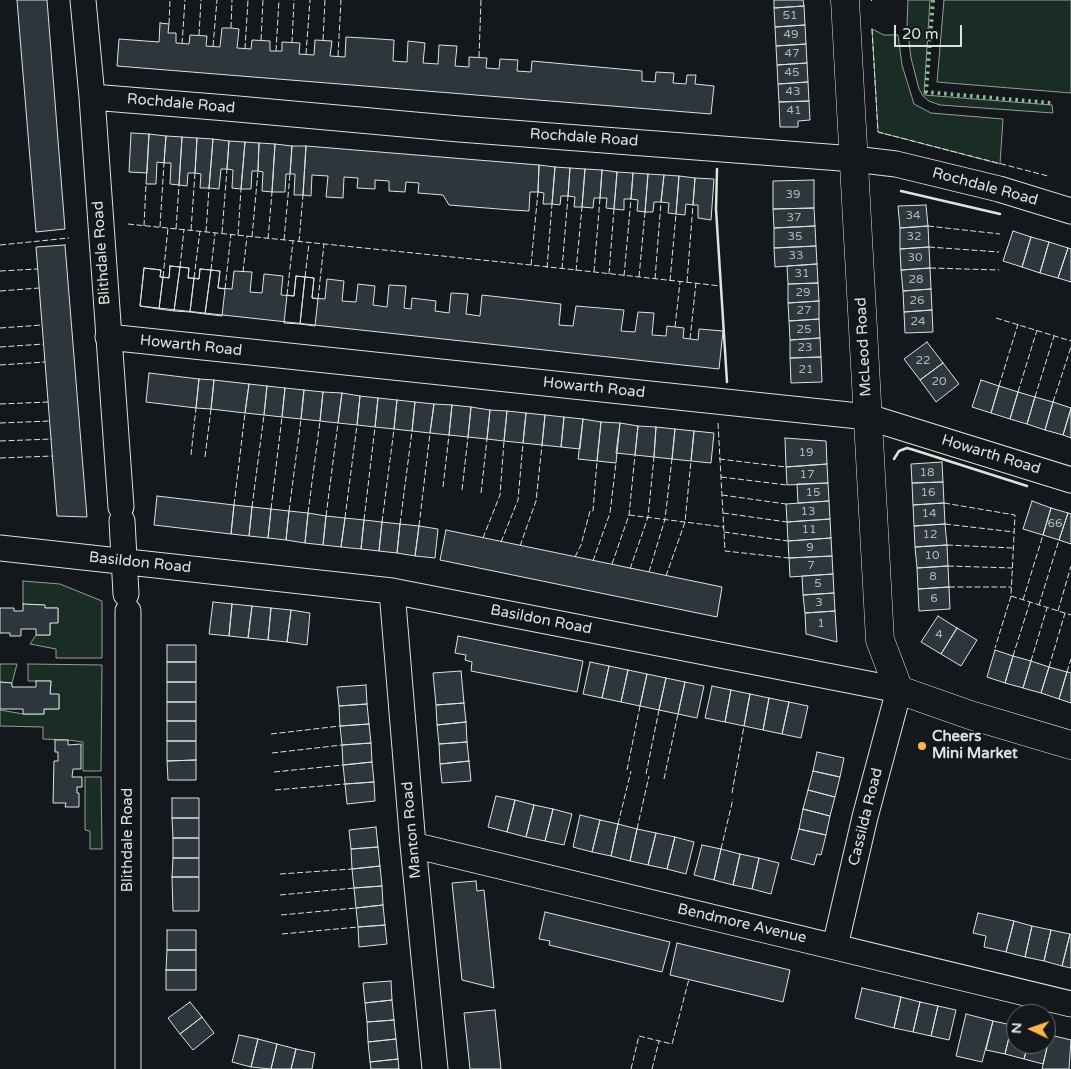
<!DOCTYPE html>
<html>
<head>
<meta charset="utf-8">
<style>
	body { margin:0 }
	#map { position:relative; width:1071px; height:1069px; overflow:hidden; background:#14181c; font-family:"Varela Round",sans-serif }
	canvas { display:block }
	.north { position:absolute; left:1006px; top:1004px; width:50px; height:50px; box-sizing:border-box; background:#14181c; border:1px solid #626a69; border-radius:50%; rotate:273deg; font-size:14px; font-weight:700; line-height:20px; text-align:center; color:#d8e6dc }
	.north::after { content:''; display:block; margin:auto; width:18px; height:22px; background:#ffb74d; clip-path:polygon(50% 0,100% 100%,50% 72%,0 100%) }
	.scale { position:absolute; left:894px; top:25px; width:68px; height:22px; box-sizing:border-box; border:2px solid #d8e6dc; border-top:0; padding-left:6px; font-size:15px; line-height:18px; white-space:nowrap; color:#d8e6dc; -webkit-text-stroke:4px #14181c; paint-order:stroke }
</style>
</head>
<body>
<div id="map">
<canvas width="1071" height="1069"></canvas>
<div class="north">N</div>
<div class="scale">20 m</div>
</div>
<script>
const c = document.querySelector('canvas').getContext('2d');
c.lineJoin = 'round';
function paint(path, color) { c.fillStyle = color; c.fill(path, 'evenodd'); }
const shape = rows => new Path2D(rows.map(r => 'M' + r).join(''));
function trace(path, color, width, dash) { c.strokeStyle = color; c.lineWidth = width; c.lineCap = dash ? 'butt' : 'round'; c.setLineDash(dash || []); c.stroke(path); }
function drawText(font, color, halo, rows, align = 'center') {
  c.font = font + ' "Varela Round",sans-serif'; c.lineWidth = 4; c.setLineDash([]); c.textBaseline = 'middle'; c.strokeStyle = halo; c.fillStyle = color; for (const [text, x, y, turn = 0] of rows) {
    c.save(); c.translate(x, y); c.rotate((+turn || 0) * Math.PI / 180); c.textAlign = isNaN(turn) ? turn : align; if (halo) c.strokeText(text, 0, 0); c.fillText(text, 0, 0); c.restore();
  }
}
const green = shape([
	[908,0,930,0,924,95,1052,105,1053,113,940,105,929,101,923,96,919,89,911,58,907,25,908,0],
	[944,0,1071,0,1071,93,937,82,944,0],
	[872,29,884,35,898,35,902,65,914,104,931,113,1003,119,1000,164,878,132,872,29],
	[23,581,60,584,102,601,102,658,56,658,56,649,30,644,36,635,50,635,50,623,58,622,58,608,45,608,44,605,23,604,23,581],
	[0,664,17,664,12,683,0,682,0,664],
	[28,664,102,665,101,771,83,771,83,742,68,740,43,739,43,727,0,726,0,710,23,714,44,714,44,709,59,709,59,695,50,694,51,681,28,681,28,664],
	[85,777,101,777,102,849,90,849,90,831,85,830,85,777]
]);
paint(green, '#1a2d24');
trace(green, '#939e99', 1);
const building = shape([
	[17,0,47,0,65,229,36,232,17,0],
	[774,0,803,0,804,6,774,8,774,0],
	[804,6,805,25,775,27,774,8,804,6],
	[160,23,169,24,168,33,176,33,176,43,189,44,190,35,207,36,206,46,220,47,222,28,231,28,239,29,237,48,251,49,252,40,270,41,270,51,282,51,282,42,300,43,299,54,314,55,315,40,332,41,330,56,345,57,346,37,364,38,394,40,393,61,407,62,408,41,425,43,423,63,438,64,439,45,457,46,455,66,469,67,469,57,487,58,486,68,499,69,500,59,518,60,517,71,531,72,532,61,642,71,642,81,655,82,656,72,674,73,673,83,686,84,687,75,696,75,695,84,714,86,711,114,117,66,119,39,159,42,160,23],
	[805,25,806,44,776,46,775,27,805,25],
	[806,44,807,63,777,65,776,46,806,44],
	[807,63,808,82,778,84,777,65,807,63],
	[808,82,809,101,779,102,778,84,808,82],
	[809,101,810,120,798,121,798,127,780,127,779,102,809,101],
	[131,133,149,134,147,173,129,172,131,133],
	[149,134,166,136,164,163,157,162,156,184,146,184,149,134],
	[166,136,182,137,179,185,170,184,171,163,164,163,166,136],
	[182,137,197,138,195,173,188,173,187,186,179,185,182,137],
	[197,138,213,139,209,188,200,188,201,174,195,173,197,138],
	[213,139,229,141,227,169,221,169,219,189,209,188,213,139],
	[229,141,245,142,241,189,232,188,233,170,227,169,229,141],
	[245,142,259,143,258,171,252,171,251,189,241,189,245,142],
	[259,143,275,144,272,192,262,191,263,172,258,171,259,143],
	[275,144,292,146,290,174,286,174,285,192,272,192,275,144],
	[292,146,306,146,303,195,294,195,295,174,290,174,292,146],
	[306,146,539,165,538,192,530,192,529,211,511,210,449,205,443,195,418,193,419,183,406,182,405,192,389,191,389,181,375,180,375,189,357,188,358,178,344,177,343,198,326,197,328,176,312,175,311,196,303,195,306,146],
	[539,165,555,167,552,204,543,204,544,193,538,192,539,165],
	[555,167,570,168,568,196,561,196,560,205,552,204,555,167],
	[570,168,585,169,582,207,574,207,575,197,568,196,570,168],
	[585,169,602,170,600,198,594,198,593,208,582,207,585,169],
	[602,170,617,172,614,209,606,208,607,198,600,198,602,170],
	[617,172,633,173,631,199,624,199,624,210,614,209,617,172],
	[633,173,648,174,645,212,637,211,638,200,631,199,633,173],
	[648,174,664,175,661,202,654,202,653,212,645,212,648,174],
	[664,175,679,176,676,214,668,213,669,203,661,202,664,175],
	[679,176,695,178,693,205,686,204,685,215,676,214,679,176],
	[695,178,714,179,711,220,698,218,698,205,693,205,695,178],
	[814,180,814,208,773,209,773,181,814,180],
	[926,205,928,226,900,228,898,206,926,205],
	[814,208,815,226,774,228,773,209,814,208],
	[815,226,816,246,774,248,774,228,815,226],
	[928,226,929,247,900,249,900,228,928,226],
	[1013,231,1031,237,1022,267,1003,261,1013,231],
	[1031,237,1049,242,1040,273,1022,267,1031,237],
	[1049,242,1068,248,1058,278,1040,273,1049,242],
	[65,245,87,517,57,516,36,247,65,245],
	[816,246,817,264,775,267,774,248,816,246],
	[929,247,930,268,901,270,900,249,929,247],
	[1068,248,1071,249,1071,282,1058,278,1068,248],
	[817,264,818,283,788,284,787,266,817,264],
	[170,266,189,268,188,278,199,279,200,269,220,271,218,288,232,289,234,271,252,272,250,292,262,293,264,274,283,276,281,295,294,296,296,276,314,278,312,298,325,299,327,279,344,281,342,301,356,302,358,284,375,286,373,305,387,307,389,285,406,286,404,308,411,309,412,298,436,301,435,311,449,313,451,293,468,294,466,314,480,316,482,295,561,304,559,325,573,326,576,306,624,310,621,331,635,332,638,312,654,313,652,335,666,336,667,326,684,328,683,338,698,340,699,329,723,331,719,369,140,306,144,268,161,270,160,277,169,278,170,266],
	[170,266,180,267,174,311,159,309,163,277,169,278,170,266],
	[180,267,189,268,188,278,194,278,190,312,174,311,180,267],
	[144,268,161,270,160,277,163,277,159,309,140,306,144,268],
	[930,268,931,289,903,291,901,270,930,268],
	[200,269,211,270,205,314,190,312,194,278,199,279,200,269],
	[211,270,220,271,218,288,225,289,222,316,205,314,211,270],
	[296,276,305,277,300,324,284,323,287,295,294,296,296,276],
	[305,277,314,278,312,298,318,299,315,326,300,324,305,277],
	[818,283,819,301,788,303,788,284,818,283],
	[931,289,932,310,904,312,903,291,931,289],
	[819,301,819,319,789,321,788,303,819,301],
	[932,310,933,332,905,333,904,312,932,310],
	[819,319,820,338,790,340,789,321,819,319],
	[820,338,821,357,790,358,790,340,820,338],
	[927,342,943,363,920,380,904,359,927,342],
	[821,357,822,382,791,383,790,358,821,357],
	[943,363,959,384,936,402,920,380,943,363],
	[149,373,199,379,196,408,146,402,149,373],
	[199,379,214,380,211,409,196,408,199,379],
	[214,380,249,384,245,413,211,409,214,380],
	[981,380,999,386,991,413,972,407,981,380],
	[249,384,267,386,264,415,245,413,249,384],
	[267,386,285,388,282,417,264,415,267,386],
	[999,386,1018,392,1010,419,991,413,999,386],
	[285,388,304,390,301,419,282,417,285,388],
	[304,390,323,392,320,421,301,419,304,390],
	[323,392,342,393,338,423,320,421,323,392],
	[1018,392,1035,397,1027,424,1010,419,1018,392],
	[342,393,360,396,357,425,338,423,342,393],
	[360,396,378,398,375,427,357,425,360,396],
	[1035,397,1053,402,1045,430,1027,424,1035,397],
	[378,398,397,400,394,429,375,427,378,398],
	[397,400,415,402,412,431,394,429,397,400],
	[415,402,434,404,430,433,412,431,415,402],
	[1053,402,1071,408,1063,435,1045,430,1053,402],
	[434,404,452,405,449,435,430,433,434,404],
	[452,405,471,407,468,437,449,435,452,405],
	[471,407,490,410,487,439,468,437,471,407],
	[1071,409,1071,438,1063,435,1071,409],
	[490,410,507,411,504,441,487,439,490,410],
	[507,411,526,413,523,443,504,441,507,411],
	[526,413,545,415,542,445,523,443,526,413],
	[545,415,564,417,561,447,542,445,545,415],
	[564,417,583,419,580,449,561,447,564,417],
	[583,419,601,422,597,461,578,459,583,419],
	[601,422,620,423,616,463,597,461,601,422],
	[620,423,638,426,635,455,616,453,620,423],
	[638,426,656,427,654,457,635,455,638,426],
	[656,427,675,429,672,459,654,457,656,427],
	[675,429,694,431,691,461,672,459,675,429],
	[694,431,714,433,711,463,691,461,694,431],
	[785,438,826,441,827,464,786,467,785,438],
	[942,462,943,482,912,483,911,464,942,462],
	[827,464,828,483,787,485,786,467,827,464],
	[943,482,944,503,913,505,912,483,943,482],
	[828,483,829,501,798,503,797,484,828,483],
	[157,496,234,505,231,534,154,525,157,496],
	[829,501,830,519,787,522,786,504,829,501],
	[1032,501,1051,508,1043,535,1023,529,1032,501],
	[944,503,945,524,914,526,913,505,944,503],
	[234,505,252,507,249,536,231,534,234,505],
	[252,507,271,509,268,538,249,536,252,507],
	[1051,508,1068,513,1059,540,1043,535,1051,508],
	[271,509,289,511,286,540,268,538,271,509],
	[289,511,308,513,305,543,286,540,289,511],
	[308,513,326,516,323,545,305,543,308,513],
	[1068,513,1071,514,1071,544,1059,540,1068,513],
	[326,516,345,518,341,547,323,545,326,516],
	[345,518,364,520,361,549,341,547,345,518],
	[830,519,831,538,788,541,787,522,830,519],
	[364,520,382,522,379,551,361,549,364,520],
	[382,522,400,524,397,553,379,551,382,522],
	[400,524,419,526,415,556,397,553,400,524],
	[945,524,947,545,915,547,914,526,945,524],
	[419,526,438,529,435,558,415,556,419,526],
	[446,530,722,587,717,617,440,560,446,530],
	[831,538,832,556,789,558,788,541,831,538],
	[947,545,948,566,917,568,915,547,947,545],
	[832,556,833,574,790,577,789,558,832,556],
	[948,566,949,587,918,589,917,568,948,566],
	[833,574,834,593,803,595,802,576,833,574],
	[949,587,950,609,919,611,918,589,949,587],
	[834,593,835,611,805,613,803,595,834,593],
	[213,602,232,604,229,636,209,634,213,602],
	[23,604,45,605,45,608,58,608,58,623,50,623,50,635,36,635,36,629,21,629,21,636,10,636,10,633,0,633,0,608,14,608,14,611,23,611,23,604],
	[232,604,252,606,248,638,229,636,232,604],
	[252,606,271,608,268,640,248,638,252,606],
	[271,608,291,610,287,642,268,640,271,608],
	[291,610,310,613,307,645,287,642,291,610],
	[835,611,837,642,806,634,805,613,835,611],
	[938,616,957,628,941,654,921,642,938,616],
	[957,628,977,640,961,666,941,654,957,628],
	[458,636,583,661,577,692,471,671,472,662,465,660,466,655,455,653,458,636],
	[167,645,196,645,196,662,167,662,167,645],
	[995,650,1013,656,1005,683,987,677,995,650],
	[1013,656,1031,661,1023,688,1005,683,1013,656],
	[1031,661,1049,667,1041,693,1023,688,1031,661],
	[167,662,196,662,196,682,167,682,167,662],
	[590,662,609,666,602,698,583,694,590,662],
	[609,666,628,670,621,702,602,698,609,666],
	[1049,667,1067,672,1059,699,1041,693,1049,667],
	[628,670,647,674,640,706,621,702,628,670],
	[461,671,464,703,436,705,433,673,461,671],
	[1067,672,1071,673,1071,703,1059,699,1067,672],
	[647,674,666,678,659,710,640,706,647,674],
	[666,678,685,682,678,714,659,710,666,678],
	[36,681,51,681,50,694,59,694,59,709,44,709,44,714,23,714,23,709,0,709,0,682,12,683,12,687,36,687,36,681],
	[167,682,196,682,196,702,167,702,167,682],
	[685,682,704,686,697,718,678,714,685,682],
	[366,685,367,704,339,706,337,687,366,685],
	[712,686,731,690,725,722,705,718,712,686],
	[731,690,750,694,744,726,725,722,731,690],
	[750,694,769,698,763,730,744,726,750,694],
	[769,698,789,702,782,734,763,730,769,698],
	[167,702,196,702,196,721,167,721,167,702],
	[789,702,808,706,801,738,782,734,789,702],
	[464,703,466,722,437,725,436,705,464,703],
	[367,704,369,724,340,726,339,706,367,704],
	[167,721,196,721,196,741,167,741,167,721],
	[466,722,467,742,439,744,437,725,466,722],
	[369,724,371,743,342,745,340,726,369,724],
	[55,740,68,740,68,745,81,744,81,769,73,769,72,777,82,777,82,787,77,787,77,793,79,793,79,807,65,807,66,803,53,803,54,761,58,761,58,752,55,752,55,740],
	[167,741,196,741,196,760,167,761,167,741],
	[467,742,469,761,440,764,439,744,467,742],
	[371,743,372,762,343,765,342,745,371,743],
	[817,752,844,758,840,777,813,771,817,752],
	[196,760,196,780,168,780,167,761,196,760],
	[469,761,471,781,442,783,440,764,469,761],
	[372,762,374,782,345,784,343,765,372,762],
	[813,771,840,777,835,797,808,790,813,771],
	[374,782,375,801,347,804,345,784,374,782],
	[808,790,835,797,830,816,803,809,808,790],
	[496,796,515,800,507,832,488,827,496,796],
	[172,798,199,798,199,818,172,818,172,798],
	[515,800,534,805,526,837,507,832,515,800],
	[534,805,553,809,545,841,526,837,534,805],
	[553,809,572,814,564,845,545,841,553,809],
	[803,809,830,816,826,835,799,829,803,809],
	[580,815,600,820,592,852,573,847,580,815],
	[172,818,199,818,199,838,173,838,172,818],
	[600,820,618,824,611,856,592,852,600,820],
	[618,824,637,829,630,861,611,856,618,824],
	[376,827,378,847,351,849,349,830,376,827],
	[637,829,656,833,648,865,630,861,637,829],
	[799,829,826,835,821,855,817,854,814,865,791,859,799,829],
	[656,833,675,837,667,869,648,865,656,833],
	[675,837,694,842,686,874,667,869,675,837],
	[173,838,199,838,199,858,173,858,173,838],
	[702,845,721,849,714,880,694,875,702,845],
	[378,847,380,866,352,869,351,849,378,847],
	[721,849,740,854,733,885,714,880,721,849],
	[740,854,759,858,752,889,733,885,740,854],
	[173,858,199,858,199,877,172,877,173,858],
	[759,858,779,863,771,894,752,889,759,858],
	[380,866,382,886,354,888,352,869,380,866],
	[172,877,199,877,199,911,173,911,172,877],
	[476,881,477,891,484,890,494,988,462,980,452,883,476,881],
	[382,886,383,905,356,908,354,888,382,886],
	[383,905,385,925,358,927,356,908,383,905],
	[545,912,670,942,662,972,549,945,550,941,539,939,545,912],
	[978,913,1014,921,1006,952,984,947,986,936,973,933,978,913],
	[1014,921,1032,926,1025,957,1006,952,1014,921],
	[385,925,387,944,359,947,358,927,385,925],
	[1032,926,1051,930,1044,961,1025,957,1032,926],
	[167,930,196,930,196,950,167,950,167,930],
	[1051,930,1070,934,1062,966,1044,961,1051,930],
	[1070,934,1071,935,1071,968,1062,966,1070,934],
	[677,943,790,970,783,1002,670,975,677,943],
	[167,950,196,950,196,970,166,970,167,950],
	[166,970,196,970,196,990,166,990,166,970],
	[391,981,392,1000,365,1003,363,983,391,981],
	[862,988,901,997,894,1028,855,1018,862,988],
	[901,997,920,1002,913,1032,894,1028,901,997],
	[392,1000,394,1020,367,1022,365,1003,392,1000],
	[190,1002,202,1017,180,1034,168,1018,190,1002],
	[920,1002,938,1006,931,1036,913,1032,920,1002],
	[938,1006,956,1010,949,1040,931,1036,938,1006],
	[495,1010,501,1069,470,1069,464,1013,495,1010],
	[966,1014,993,1021,982,1062,956,1056,966,1014],
	[202,1017,214,1033,193,1050,180,1034,202,1017],
	[394,1020,396,1039,368,1042,367,1022,394,1020],
	[993,1021,1012,1025,1005,1054,986,1050,993,1021],
	[1012,1025,1016,1026,1016,1044,1028,1044,1024,1059,1005,1054,1012,1025],
	[1046,1034,1050,1035,1043,1064,1024,1059,1028,1044,1046,1044,1046,1034],
	[239,1035,258,1039,251,1067,232,1062,239,1035],
	[1050,1035,1071,1040,1069,1069,1042,1069,1050,1035],
	[258,1039,277,1044,271,1069,251,1067,258,1039],
	[396,1039,398,1059,370,1062,368,1042,396,1039],
	[277,1044,296,1049,291,1069,271,1069,277,1044],
	[296,1049,315,1053,312,1069,291,1069,296,1049],
	[398,1059,399,1069,371,1069,370,1062,398,1059]
]);
paint(building, '#2c363c');
trace(building, '#d8e6dc', 1);
const minor = shape([
	[83,0,92,97,121,507],
	[92,97,227,108,459,129,854,159,896,164,999,189,1071,211],
	[108,337,868,417,1071,480],
	[122,521,126,594],
	[0,548,392,591,899,690,865,817,835,946],
	[392,591,413,845,435,1069],
	[128,611,128,1069],
	[413,845,1071,1004]
]);
const major = shape([
	[845,0,880,640,899,690,970,715,1071,745]
]);
trace(minor, '#d8e6dc', 27);
trace(major, '#d8e6dc', 29);
trace(minor, '#14181c', 25);
trace(major, '#14181c', 28);
trace(shape([
	[933,0,926,92,1051,103]
]), '#8ac095', 4, [2.5, 4]);
trace(shape([
	[871,0,872,1],
	[169,24,170,0],
	[231,28,232,0],
	[872,29,878,132,1048,176],
	[199,35,201,0],
	[261,40,263,0],
	[323,40,325,0],
	[292,43,294,0],
	[182,44,185,0],
	[213,46,217,0],
	[245,49,248,0],
	[276,51,279,0],
	[306,54,310,0],
	[338,56,341,0],
	[479,57,481,0],
	[128,224,531,265,721,286],
	[144,226,146,184],
	[928,226,1000,234],
	[160,227,164,163],
	[176,229,179,185],
	[191,230,195,173],
	[206,232,209,188],
	[222,233,227,169],
	[238,235,241,189],
	[252,237,258,171],
	[268,239,272,192],
	[284,240,290,174],
	[299,242,303,195],
	[0,245,69,238],
	[929,247,999,252],
	[531,265,538,192],
	[180,267,184,229],
	[547,268,552,204],
	[930,268,999,270],
	[562,269,568,196],
	[211,270,215,233],
	[0,271,37,269],
	[576,271,582,207],
	[243,272,247,236],
	[594,272,600,198],
	[609,274,614,209],
	[624,276,631,199],
	[163,277,168,228],
	[305,277,309,243],
	[639,277,645,212],
	[194,278,200,231],
	[655,279,661,202],
	[670,281,676,214],
	[687,282,693,205],
	[225,289,231,234],
	[0,291,39,288],
	[287,295,293,241],
	[318,299,324,244],
	[996,318,1071,341],
	[675,327,680,282],
	[0,328,42,325],
	[690,339,696,283],
	[0,347,44,344],
	[0,365,45,362],
	[999,386,1018,324],
	[1018,392,1037,330],
	[1035,397,1054,336],
	[1053,402,1071,347],
	[0,404,49,402],
	[0,423,50,421],
	[718,423,725,551,789,558],
	[0,441,52,439],
	[191,455,196,408],
	[205,457,211,409],
	[0,458,53,456],
	[719,459,786,467],
	[721,477,787,485],
	[443,487,449,435],
	[462,490,468,437],
	[481,493,487,439],
	[722,495,786,504],
	[944,503,1015,515,1011,596,995,648],
	[234,505,245,413],
	[252,507,264,415],
	[271,509,282,417],
	[289,511,301,419],
	[308,513,320,421],
	[723,513,787,522],
	[629,515,724,527],
	[326,516,338,423],
	[345,518,357,425],
	[364,520,375,427],
	[382,522,394,429],
	[400,524,412,431],
	[945,524,1014,532],
	[419,526,430,433],
	[724,532,788,541],
	[483,538,500,495,504,441],
	[501,542,518,500,523,443],
	[947,545,1013,548],
	[520,546,536,501,542,445],
	[575,557,581,545,590,511,593,511,597,461],
	[593,561,610,513,616,463],
	[612,564,629,515,635,455],
	[948,566,1012,568],
	[630,569,648,517,654,457],
	[649,572,665,519,672,459],
	[666,576,685,522,691,461],
	[949,587,1011,587],
	[1011,596,1071,615],
	[1023,600,1043,535],
	[1039,605,1059,540],
	[1058,611,1071,566],
	[1013,656,1030,602],
	[1031,661,1047,608],
	[1049,667,1065,613],
	[1067,672,1071,659],
	[271,734,340,726],
	[272,753,342,745],
	[627,770,640,706],
	[274,772,343,765],
	[646,774,659,710],
	[664,779,678,714],
	[275,790,345,784],
	[732,793,744,726],
	[618,824,631,771],
	[637,829,649,776],
	[721,849,733,799],
	[280,874,352,869],
	[280,895,354,888],
	[281,915,356,908],
	[282,934,358,927],
	[631,1069,639,1036,672,1044,689,979],
	[652,1069,659,1041]
]), '#d8e6dc', 1, [6, 2.5]);
trace(shape([
	[717,169,716,209,727,382],
	[901,191,1000,214],
	[894,459,899,451,907,448,914,450,1027,486]
]), '#d8e6dc', 2.5);
for (const [x, y, r, color] of [
	[922,746,5,"#ffb74d"]
]) { const dot = new Path2D(); dot.arc(x, y, r, 0, 2 * Math.PI); c.fillStyle = color; c.fill(dot); trace(dot, '#14181c', 2); }
drawText('12px', '#adbab4', null, [
	["51",790,16],
	["49",791,35],
	["47",792,54],
	["45",792,73],
	["43",793,92],
	["41",794,111],
	["39",793,195],
	["34",913,216],
	["37",794,218],
	["35",795,237],
	["32",914,237],
	["33",796,256],
	["30",915,258],
	["31",802,274],
	["28",916,280],
	["29",803,293],
	["26",917,301],
	["27",804,311],
	["24",918,322],
	["25",804,330],
	["23",805,348],
	["22",923,361],
	["21",806,370],
	["20",939,382],
	["19",806,453],
	["18",927,473],
	["17",807,475],
	["15",813,493],
	["16",928,493],
	["13",808,512],
	["14",929,514],
	["66",1055,524],
	["11",809,530],
	["12",930,535],
	["9",810,548],
	["10",932,556],
	["7",811,566],
	["8",933,577],
	["5",818,584],
	["6",934,599],
	["3",819,603],
	["1",821,624],
	["4",939,635]
]);
drawText('15px', '#d8e6dc', '#14181c', [
	["Rochdale Road",181,104,5],
	["Rochdale Road",584,138,4],
	["Rochdale Road",985,187,15],
	["Blithdale Road",102,253,-94],
	["Howarth Road",191,346,6],
	["McLeod Road",864,347,-93],
	["Howarth Road",594,388,6],
	["Howarth Road",991,455,17],
	["Basildon Road",140,563,6],
	["Basildon Road",541,620,11],
	["Cassilda Road",866,817,-76],
	["Manton Road",412,830,-95],
	["Blithdale Road",128,840,-90],
	["Bendmore Avenue",742,924,13]
]);
drawText('bold 15px', '#d8e6dc', '#14181c', [
	["Cheers",932,737],
	["Mini Market",932,754]
], 'left');
</script>
</body>
</html>
